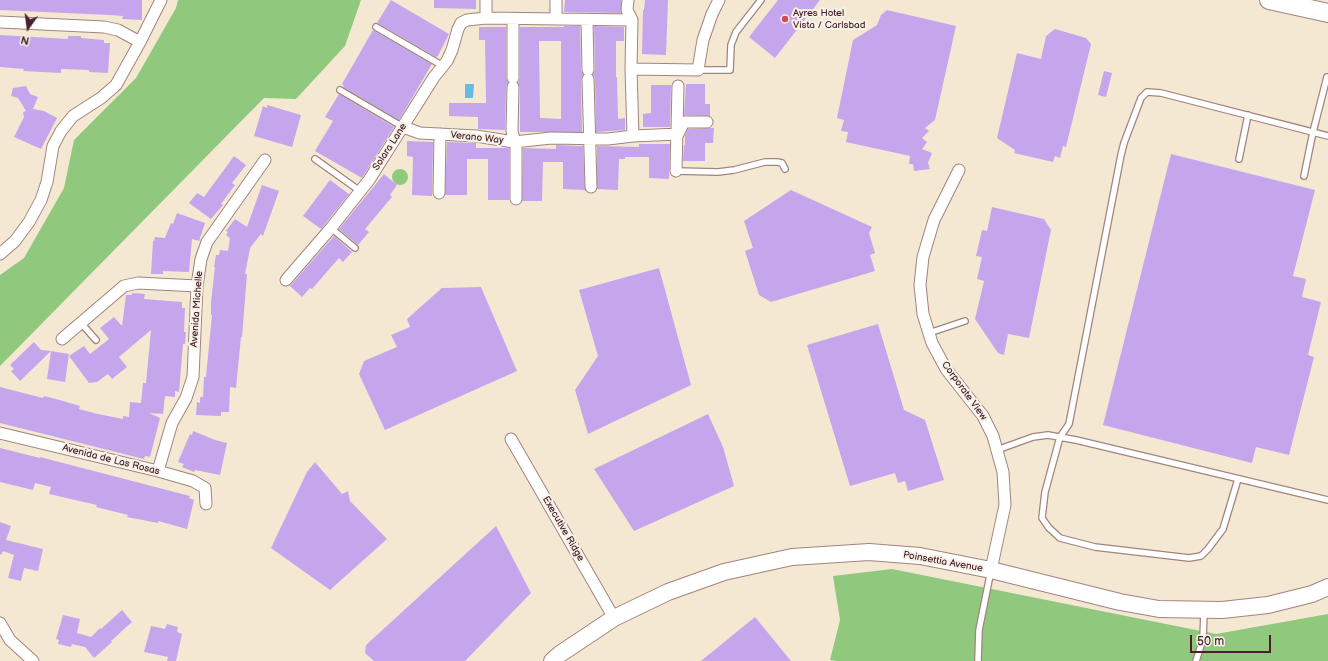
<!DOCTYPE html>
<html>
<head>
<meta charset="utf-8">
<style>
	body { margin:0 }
	#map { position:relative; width:1328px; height:661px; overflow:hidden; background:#f5e8d3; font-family:"Balsamiq Sans",sans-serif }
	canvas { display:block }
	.north { position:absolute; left:8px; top:8px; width:40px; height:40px; -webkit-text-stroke:3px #f7f3e8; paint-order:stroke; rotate:194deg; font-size:11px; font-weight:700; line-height:16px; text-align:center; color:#4a1f2b }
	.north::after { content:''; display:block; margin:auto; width:14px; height:18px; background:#4a1f2b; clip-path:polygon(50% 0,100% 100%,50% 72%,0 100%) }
	.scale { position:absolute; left:1190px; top:635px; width:81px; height:18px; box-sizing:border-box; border:2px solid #4a1f2b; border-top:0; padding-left:5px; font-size:12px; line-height:14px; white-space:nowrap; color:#4a1f2b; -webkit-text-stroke:3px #f7f3e8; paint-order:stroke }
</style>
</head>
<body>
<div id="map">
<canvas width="1328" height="661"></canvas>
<div class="north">N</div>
<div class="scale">50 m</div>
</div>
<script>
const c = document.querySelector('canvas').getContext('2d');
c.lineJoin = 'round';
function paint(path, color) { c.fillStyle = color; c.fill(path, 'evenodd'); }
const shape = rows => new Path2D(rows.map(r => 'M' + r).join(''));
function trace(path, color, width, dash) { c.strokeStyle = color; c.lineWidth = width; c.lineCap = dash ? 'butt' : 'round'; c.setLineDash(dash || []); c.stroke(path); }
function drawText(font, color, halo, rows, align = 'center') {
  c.font = font + ' "Balsamiq Sans",sans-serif'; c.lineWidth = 4; c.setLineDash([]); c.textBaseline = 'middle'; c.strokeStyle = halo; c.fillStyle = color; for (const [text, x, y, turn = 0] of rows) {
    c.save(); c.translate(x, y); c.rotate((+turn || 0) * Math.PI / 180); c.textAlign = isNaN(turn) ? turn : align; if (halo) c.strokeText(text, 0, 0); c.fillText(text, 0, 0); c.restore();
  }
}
paint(shape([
	[178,0,361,0,345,46,296,99,264,98,0,366,0,275,24,258,64,188,74,140,136,78,176,8],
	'392 177a8 8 0 1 1 16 0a8 8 0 1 1-16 0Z',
	[892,569,1216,634,1328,614,1328,661,837,661,830,660,840,620,833,576]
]), '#90c97d');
paint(shape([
	[465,84,474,84,473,98,465,98]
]), '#67bbe3');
paint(shape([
	[0,0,142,0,142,20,122,19,123,16,109,15,0,10],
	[391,0,449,34,438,56,436,57,377,23],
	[434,0,476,0,476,9,434,8],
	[565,0,621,0,621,13,564,12],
	[645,0,668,0,666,55,642,54,643,10,644,10],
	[778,0,820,0,775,58,749,37],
	[887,10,956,26,935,120,925,128,929,131,922,138,927,142,922,149,932,153,928,163,930,169,914,171,913,164,909,164,910,156,846,142,848,132,841,131,844,120,837,118,853,40,877,25,881,15],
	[564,26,580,26,581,70,583,75,581,79,582,132,520,132,520,87,518,83,520,78,520,27,564,27],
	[539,41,561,41,561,119,540,118],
	[594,26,624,27,624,41,616,41,616,77,617,77,618,119,625,118,625,130,596,132,595,79,593,74,595,70],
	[479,27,506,27,506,78,508,82,506,87,505,130,478,129,478,117,449,116,449,103,486,103,485,40,479,40],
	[1055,29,1086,38,1091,44,1066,147,1063,146,1060,158,1055,156,1053,162,1014,153,1015,150,997,138,1017,53,1041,59,1046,36],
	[373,30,432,64,399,120,343,87,344,86,342,84],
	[0,35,68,39,68,36,81,36,81,38,104,40,104,43,110,43,108,73,89,72,89,70,61,69,61,73,23,71,24,69,0,67],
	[1104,71,1112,73,1106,97,1098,95],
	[686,84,705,84,705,104,710,104,710,116,684,115],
	[651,85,671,85,670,127,643,127,643,114,651,113],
	[26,86,30,94,38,97,33,109,44,111,57,118,41,149,14,137,24,117,23,112,26,111,18,98,11,96,13,88],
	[339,94,394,127,362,178,315,151,333,121,325,117],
	[267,105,301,115,292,147,254,136,263,106,267,108],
	[711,128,714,128,713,143,705,143,705,161,683,161,684,145,685,145,685,135,688,129],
	[407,141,433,142,432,196,412,195,413,157,407,156],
	[447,142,476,143,476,148,509,148,509,200,488,200,488,159,467,159,467,195,445,195],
	[639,144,670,144,669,179,649,178,649,157,625,157,625,159,619,159,618,190,597,189,597,146,639,147],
	[556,145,583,146,585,190,563,189,563,162,543,162,542,201,522,201,523,148,556,149],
	[1171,154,1315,190,1293,276,1306,279,1302,297,1321,302,1308,355,1314,357,1289,455,1256,447,1252,463,1103,425],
	[234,156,246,165,232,183,235,185,221,204,223,205,211,219,189,203,197,193,204,197],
	[384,174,397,185,390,195,392,197,365,229,369,232,358,245,339,229],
	[330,180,349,194,321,229,303,216],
	[262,185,279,191,263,236,261,234,250,248,245,274,247,274,242,337,241,337,236,388,230,387,229,412,221,412,221,416,196,415,197,402,200,403,200,397,203,397,204,377,206,377,212,315,211,315,211,302,215,267,214,267,216,255,219,255,220,250,228,251,230,238,226,235,228,232,226,231,235,219,247,227],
	[791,190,872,227,869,233,875,253,870,255,875,271,771,302,759,295,745,251,753,248,744,221],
	[992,207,1044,219,1051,230,1029,338,1008,334,1004,355,998,353,975,319,984,281,977,279,982,257,976,256,982,230,987,231],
	[177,213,205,223,199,241,192,239,189,272,163,271,163,274,151,274,153,241,154,241,155,237,165,238,171,223,173,224],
	[334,236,352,252,343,262,339,258,312,289,310,288,302,297,290,286],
	[659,268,691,385,588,434,575,390,598,356,579,290],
	[481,287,517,371,385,430,359,374,364,361,397,347,391,335,410,327,407,319,442,288],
	[132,293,145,294,144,299,182,302,182,308,185,308,184,332,186,332,185,344,183,344,179,392,175,391,175,397,165,396,163,414,149,413,160,418,150,457,145,456,144,459,0,423,0,387,43,398,44,396,56,399,80,406,79,409,98,414,123,419,123,416,129,417,130,402,141,403,143,383,146,383,151,330,119,357,127,367,112,379,108,374,97,382,89,383,69,356,84,346,90,354,109,339,100,328,114,317,122,326,126,295,132,295],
	[878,324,904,410,925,420,944,480,908,491,905,481,898,483,895,473,850,486,807,345],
	[34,342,41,350,51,351,20,381,11,371,14,369,10,365],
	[51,351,69,354,65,382,47,379],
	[708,414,723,447,734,486,634,531,594,469],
	[193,431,215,440,227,443,220,475,195,470,194,472,182,467,184,464,178,462,190,434,192,435],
	[0,448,40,458,40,457,190,496,189,498,194,500,187,529,158,521,158,523,127,517,128,515,96,507,97,505,49,494,51,487,35,483,33,490,0,482],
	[315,462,342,494,348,491,350,501,387,539,330,590,271,548,307,472],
	[0,522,11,526,6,540,43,549,38,571,24,568,21,581,8,578,14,555,3,551,1,555,0,554],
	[496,526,531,593,465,661,374,661,365,653,366,645],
	[122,610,132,622,111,641,112,642,94,658,85,647,72,644,71,647,58,644,59,640,56,639,63,615,80,619,77,633,91,637,100,628,101,629],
	[755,617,791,661,701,661],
	[167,624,178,627,177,632,182,634,176,661,167,661,168,657,144,652,151,626,165,629]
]), '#c5a6ec');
const lane = shape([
	[376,27,443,66],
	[698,70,730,70,731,45,736,32,761,0],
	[340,90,403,127],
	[315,159,360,191],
	[1239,159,1248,115],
	[676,171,718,172,734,170,765,162,777,162,782,163,785,169],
	[1304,176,1313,132,1327,77],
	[331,228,355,248],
	[81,323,96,340],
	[929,333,965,321],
	[997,450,1033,437,1048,435,1076,440,1328,500],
	[1238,479,1223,529,1208,549,1201,556,1189,558,1095,547,1060,538,1049,528,1042,518,1045,492,1060,437,1069,424,1121,155,1124,143,1141,98,1147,92,1161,93,1328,136],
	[978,661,979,630,991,570],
	[1196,661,1203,639,1204,612]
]);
const street = shape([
	[628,0,627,10,632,20,631,69,633,136],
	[486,18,486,0],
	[513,19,513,78],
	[556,19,556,0],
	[587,20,588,70],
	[0,22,104,27,118,30,140,42],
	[631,69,698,70,703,40,712,14,719,0],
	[588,79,591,187],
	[513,87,512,131,516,147,516,199],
	[403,127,420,133,476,136,514,142,551,138,608,139,633,136,678,134,684,122,707,122],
	[959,170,934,220,923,257,920,285,923,314,932,343,946,369,983,416,993,436,1003,472,1005,505,991,570],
	[676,171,678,86],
	[439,193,440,134],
	[0,254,15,241,29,222,41,200,47,182,53,146,61,131,73,116,101,98,116,85,140,42,161,0],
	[286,280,331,228,369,180,434,77,447,61,452,50,458,29,461,23,467,20,486,18,632,20],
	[62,339,124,286,138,283,197,286],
	[0,433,158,471,193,481,205,488,206,504],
	[511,439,614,618],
	[158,471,172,423,186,398,193,377,197,286,201,259,207,242,265,160],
	[0,623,10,640,33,661]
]);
const secondary = shape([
	[552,661,560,654,614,618,668,592,724,572,792,557,869,552,920,556,991,570,1120,602,1159,609,1222,610,1268,605,1312,594,1328,587]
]);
const primary = shape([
	[1269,0,1328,13]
]);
trace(lane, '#a0847f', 8);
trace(street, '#a0847f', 13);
trace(secondary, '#a0847f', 18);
trace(primary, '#a0847f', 20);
trace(lane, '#fff', 5.5);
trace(street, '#fff', 11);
trace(secondary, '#fff', 16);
trace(primary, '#fff', 18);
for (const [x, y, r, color] of [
	[785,19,4,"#d1495b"]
]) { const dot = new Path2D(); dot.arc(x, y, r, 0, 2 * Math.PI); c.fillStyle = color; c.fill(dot); trace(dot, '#f7f3e8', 1.5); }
drawText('10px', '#4a1f2b', '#f7f3e8', [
	["Ayres Hotel",793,13],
	["Vista / Carlsbad",793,25]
], 'left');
drawText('10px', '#4a1f2b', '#f7f3e8', [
	["Verano Way",477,138,6],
	["Solara Lane",390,147,-57],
	["Avenida Michelle",197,309,-86],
	["Corporate View",964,391,54],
	["Avenida de Las Rosas",111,460,14],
	["Executive Ridge",563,529,60],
	["Poinsettia Avenue",943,562,10]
]);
</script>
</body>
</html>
